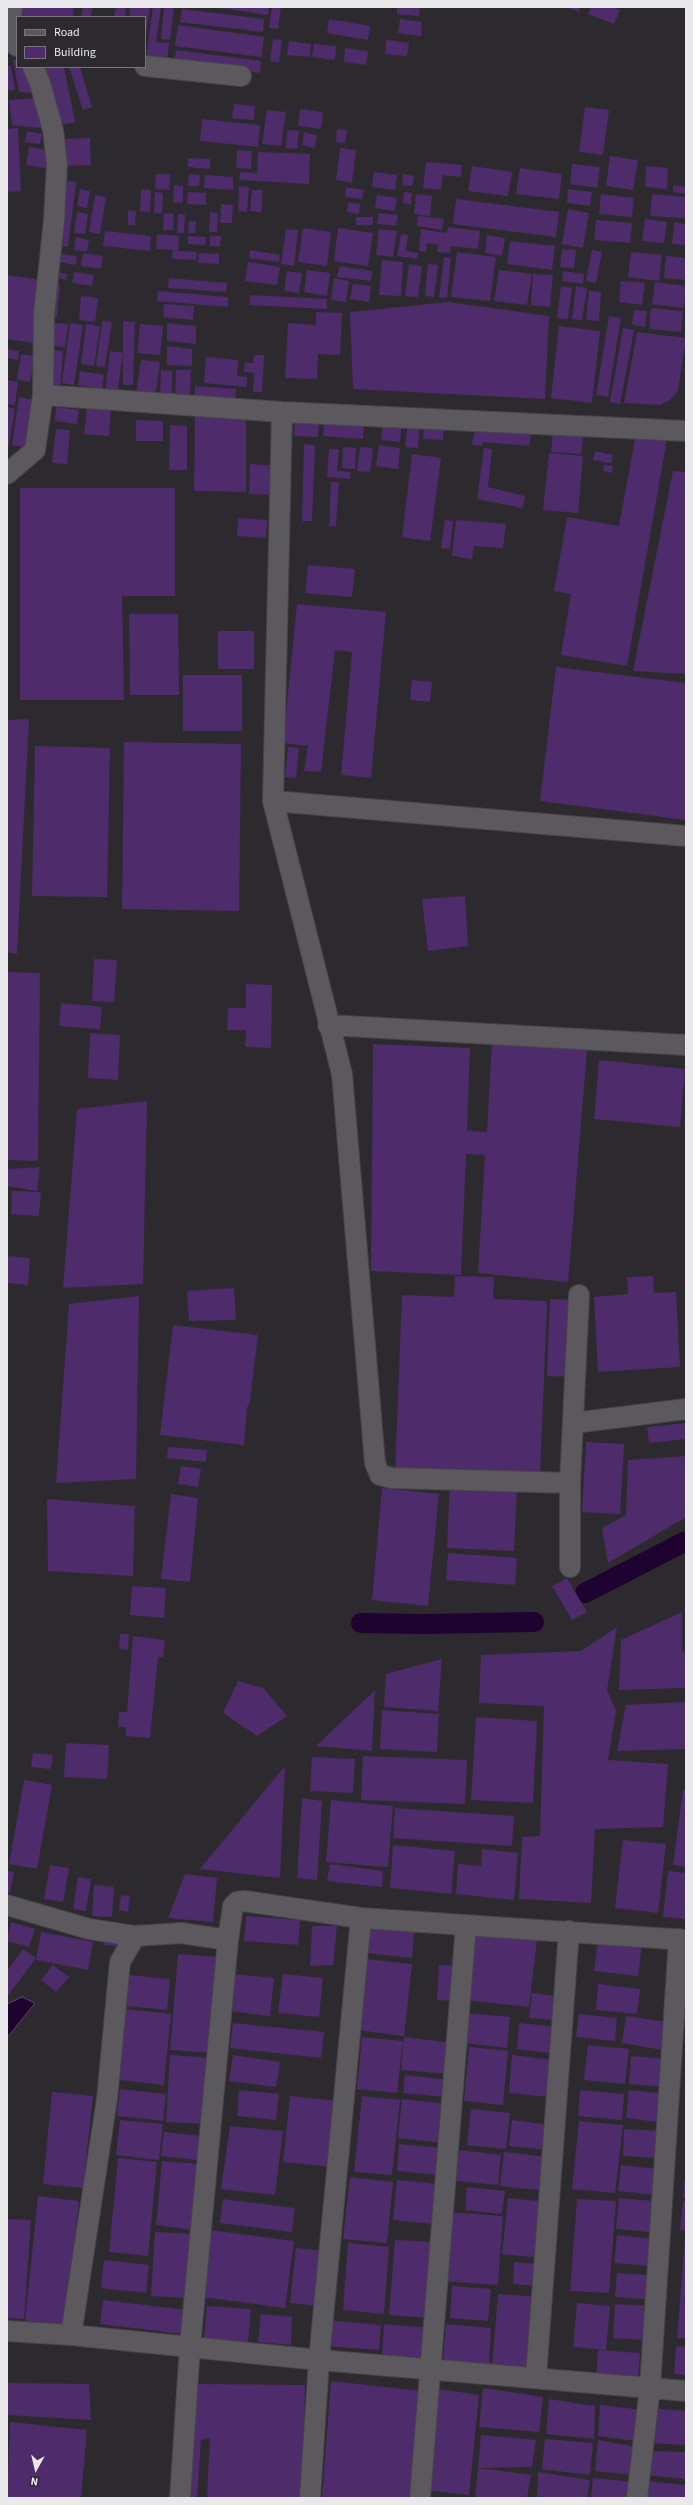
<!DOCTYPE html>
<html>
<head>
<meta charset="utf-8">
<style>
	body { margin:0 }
	#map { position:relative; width:693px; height:2505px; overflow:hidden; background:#2c2a2e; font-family:"Source Sans 3",sans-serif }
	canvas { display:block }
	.frame { position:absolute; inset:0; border:8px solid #e9e8eb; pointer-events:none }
	.legend { position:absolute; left:16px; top:16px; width:130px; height:52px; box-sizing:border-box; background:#2c2a2e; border:1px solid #78767a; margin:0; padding:5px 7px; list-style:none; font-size:12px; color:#e9e8eb }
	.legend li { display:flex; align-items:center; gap:8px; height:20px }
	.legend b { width:20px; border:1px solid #78767a }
	.north { position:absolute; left:16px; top:2449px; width:40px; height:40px; -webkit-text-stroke:3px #2c2a2e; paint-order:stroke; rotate:188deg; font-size:11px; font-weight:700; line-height:16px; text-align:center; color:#e9e8eb }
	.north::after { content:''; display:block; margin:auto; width:14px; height:18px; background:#e9e8eb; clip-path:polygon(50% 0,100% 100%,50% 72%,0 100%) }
</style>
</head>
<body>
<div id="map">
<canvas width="693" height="2505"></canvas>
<div class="frame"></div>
<ul class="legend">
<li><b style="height:5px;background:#5b595d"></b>Road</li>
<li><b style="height:11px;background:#4e2b6b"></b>Building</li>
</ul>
<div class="north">N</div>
</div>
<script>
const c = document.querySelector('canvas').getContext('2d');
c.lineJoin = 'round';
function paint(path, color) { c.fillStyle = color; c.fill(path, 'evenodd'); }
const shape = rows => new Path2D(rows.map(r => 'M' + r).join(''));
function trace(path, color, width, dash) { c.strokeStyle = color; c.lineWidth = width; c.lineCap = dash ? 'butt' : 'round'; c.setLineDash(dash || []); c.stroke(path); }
const water = shape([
	[22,1997,35,2003,7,2038,7,2004,22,1997]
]);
paint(water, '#1e0331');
trace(water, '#5b4869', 1);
trace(shape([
	[585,1593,684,1542],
	[361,1623,423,1624,534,1622]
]), '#1e0331', 20);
paint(shape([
	[18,7,74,7,73,17,17,17],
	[83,7,92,7,91,17,81,17],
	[116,7,126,7,125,17,114,17],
	[130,7,150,7,146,34,145,17,129,17],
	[153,7,161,7,156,42,169,43,167,61,146,59],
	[164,7,174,7,170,40,161,39],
	[214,7,269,7,268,15],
	[272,7,281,7,278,29,269,28],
	[397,7,420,7,419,16,397,14],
	[565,7,580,7,579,12],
	[591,7,612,7,620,10,614,24,588,14],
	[182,9,264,19,263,32,180,22],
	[329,19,370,26,368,40,327,33],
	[400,19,422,22,421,36,398,33],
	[178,25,264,37,262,57,175,46],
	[273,39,282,40,279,62,270,61],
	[386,40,409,43,407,56,385,54],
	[289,41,311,44,310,57,287,55],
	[314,44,336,46,335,60,312,57],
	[345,48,368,51,366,65,344,62],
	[176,50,261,61,260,73,174,61],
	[17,59,17,67,30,67,35,93,19,92,13,60],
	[7,66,11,66,15,90,7,90],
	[43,67,64,67,75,122,55,126],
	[69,67,80,67,92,107,83,110],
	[35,98,41,128,12,125,9,100],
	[234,104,255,106,254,120,232,118],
	[585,107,609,110,603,155,579,152],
	[300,109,323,112,321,129,298,126],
	[267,110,286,112,281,146,262,144],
	[202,119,260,125,258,147,200,141],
	[18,128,21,191,7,192,7,129],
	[337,129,347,130,345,143,336,142],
	[287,130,299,131,297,149,286,148],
	[27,131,42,134,40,144,25,142],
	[304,132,317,135,315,148,302,145],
	[90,138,91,165,65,166,62,139],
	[29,147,49,150,47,168,26,165],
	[340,148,356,150,352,183,336,180],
	[237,150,252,151,251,169,236,168],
	[258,152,310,154,309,184,239,180,240,172,257,173],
	[610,156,638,160,633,190,606,186],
	[188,158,210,159,210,169,188,167],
	[426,162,462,165,461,177,443,175,441,190,423,188],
	[572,164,600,167,597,188,570,184],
	[472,166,512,172,508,196,468,191],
	[646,166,668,168,667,189,645,187],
	[520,168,562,174,559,199,516,194],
	[374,172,397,175,395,190,372,187],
	[156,174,170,174,169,190,155,189],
	[189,174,200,175,199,186,188,186],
	[403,174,414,176,412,186,402,185],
	[205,175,233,177,233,190,204,188],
	[65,180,76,182,68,247,57,246],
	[174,185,183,186,183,203,173,202],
	[673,185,686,187,686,194,673,192],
	[239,186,249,187,247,212,238,211],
	[346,187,364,190,362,199,345,197],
	[80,189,90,191,87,208,77,206],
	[141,189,151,190,150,212,140,211],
	[568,189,592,192,590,206,567,203],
	[252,190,263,190,261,212,250,211],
	[155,192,163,193,162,214,154,213],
	[188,192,206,193,206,205,187,204],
	[404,192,412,193,411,204,403,203],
	[416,194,432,196,430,216,414,214],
	[601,194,634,198,632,217,599,214],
	[652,194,686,197,686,218,650,216],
	[95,195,106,197,100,234,89,232],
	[377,195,397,198,395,211,375,208],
	[456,199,559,212,556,237,453,224],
	[348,203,360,204,359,214,347,212],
	[221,204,233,205,232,223,220,223],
	[568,209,589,213,583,248,562,244],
	[128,210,136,211,135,225,128,225],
	[77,212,88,214,85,234,74,233],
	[210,212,218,213,217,232,209,232],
	[164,213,174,214,173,230,163,230],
	[379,213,398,215,396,226,377,224],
	[178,214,185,214,184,233,177,233],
	[418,216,444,219,442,230,417,226],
	[356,217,373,217,373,225,356,225],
	[645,219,667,222,664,243,642,241],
	[596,220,632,223,630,243,594,240],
	[189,221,196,221,195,233,188,233],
	[674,222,686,224,686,245,672,244],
	[448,227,480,231,478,249,451,246,450,253,437,252,438,245,427,243,426,252,419,251,421,229,447,233],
	[303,228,331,232,327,266,298,262],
	[338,228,373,233,368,266,334,261],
	[286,229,298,230,294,266,281,264],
	[379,229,397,231,393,257,376,255],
	[105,231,151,236,150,251,103,246],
	[157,234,179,236,178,251,197,252,196,260,172,259,173,250,156,249],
	[401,234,408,235,406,251,418,253,417,259,397,256],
	[487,235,505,238,502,256,485,253],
	[188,236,206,237,205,245,188,244],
	[210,236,221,236,220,246,210,246],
	[76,237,89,240,87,252,74,250],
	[510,241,555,246,552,270,507,264],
	[562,249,576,250,574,268,560,267],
	[250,250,280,255,279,262,249,258],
	[592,250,602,252,596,283,586,281],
	[457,252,496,257,490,301,451,297],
	[631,252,662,255,659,281,628,277],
	[83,253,103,256,101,269,81,266],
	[199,253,219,254,219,264,198,263],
	[61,254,77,256,76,265,60,262],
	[666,256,686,258,686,280,664,278],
	[444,257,451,258,447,298,439,297],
	[382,260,403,262,401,296,379,295],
	[248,262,280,267,277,285,245,281],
	[409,264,422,266,418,297,405,296],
	[428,264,438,265,434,297,425,296],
	[339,266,372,271,371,281,337,277],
	[307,270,330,273,327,296,304,292],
	[499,270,532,274,527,305,494,301],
	[287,271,302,273,299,293,284,291],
	[563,271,584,274,583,284,562,281],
	[57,272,67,274,66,280,56,278],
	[74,272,94,275,92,286,72,283],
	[533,274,553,275,550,307,531,305],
	[7,275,43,280,33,343,7,339],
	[169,278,227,283,226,292,168,288],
	[334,278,349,281,346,302,331,300],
	[621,281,645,283,642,305,619,302],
	[655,282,686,286,684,308,652,304],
	[53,283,60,284,57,318,49,318],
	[353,284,371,286,369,302,350,299],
	[561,286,572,288,568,319,557,318],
	[576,286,587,288,582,320,572,319],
	[158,291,228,297,228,307,157,301],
	[589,291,601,292,599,321,586,320],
	[250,295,327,299,327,309,249,305],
	[81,296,98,298,95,322,79,320],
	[449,302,549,316,545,399,353,389,350,312],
	[164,304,194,306,193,320,163,317],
	[651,308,683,311,681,332,649,329],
	[634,310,647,311,645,327,632,325],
	[316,312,342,313,340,355,318,354,317,379,285,378,288,323,316,325],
	[609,316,621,318,608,397,596,395],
	[102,321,112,322,105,367,96,366],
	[123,321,135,322,133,385,123,385],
	[49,322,68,324,65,347,46,345],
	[70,323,83,325,74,385,62,383],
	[167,323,196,326,196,344,167,341],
	[86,324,100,326,94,366,81,364],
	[140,324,163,326,160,355,137,353],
	[559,326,600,331,592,403,551,398],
	[623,328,634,330,620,404,610,402],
	[637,332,686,338,678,390,671,399,660,405,624,403],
	[167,346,192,349,192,366,167,365],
	[7,349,19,351,18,360,7,358],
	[49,349,63,351,60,391,45,390],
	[110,351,123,353,117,394,105,392],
	[21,354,35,356,30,382,17,380],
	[254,355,264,355,262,392,253,392,254,373,244,372,245,363,253,363],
	[206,357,238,360,237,376,247,377,247,387,204,383],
	[141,360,160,362,155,398,136,395],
	[161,370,172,371,172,396,160,396],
	[176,370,191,370,190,396,175,397],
	[80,371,104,375,102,389,78,385],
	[7,380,18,382,15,405,7,404],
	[195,386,236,389,235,400,195,397],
	[19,397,34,400,26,447,12,445],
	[7,407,15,409,9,446,7,446],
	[56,407,79,410,77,424,55,421],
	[87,408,111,410,109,436,84,434],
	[195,415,246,415,246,492,194,491],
	[324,417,364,421,363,439,323,436],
	[295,419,319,420,318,437,294,436],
	[408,419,420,420,418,448,405,447],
	[136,420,163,421,163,441,136,441],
	[383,420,402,422,400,442,381,440],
	[425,420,444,422,443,440,423,439],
	[170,425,187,426,187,470,169,470],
	[56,429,70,430,67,464,52,463],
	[477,431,531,433,529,446,483,442,482,446,472,445,474,433],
	[553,434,583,437,581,454,551,452],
	[636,434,667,439,627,666,561,655,571,594,554,591,567,517,619,526],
	[304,444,315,445,312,521,302,521],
	[379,445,400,448,398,469,376,466],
	[343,447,356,448,355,469,342,468],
	[360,447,373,448,370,472,357,471],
	[484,448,492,449,488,487,525,496,523,508,477,499],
	[329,449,339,449,337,471,351,472,350,479,327,477],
	[595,451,613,455,611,463,593,460],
	[549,453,583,456,578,513,543,510],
	[412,454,441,458,430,541,402,537],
	[250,464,279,466,278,495,249,494],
	[604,465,613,466,612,473,603,471],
	[673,471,686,472,686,674,633,671],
	[331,482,339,482,336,526,329,526],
	[20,488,175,488,175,596,122,596,124,700,20,700],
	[238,518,267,520,266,538,237,536],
	[445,520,453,521,450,549,441,548],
	[456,520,506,524,503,548,474,546,472,559,452,556],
	[308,565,355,569,352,597,305,593],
	[297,604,386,612,371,778,341,775,352,652,335,650,321,772,304,771,308,746,283,743],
	[129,614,178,614,179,695,130,695],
	[218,631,254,631,254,669,218,669],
	[556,667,686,683,686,820,540,801],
	[183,675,242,675,242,731,183,731],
	[412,680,432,682,430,702,410,700],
	[29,719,17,954,7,952,7,720],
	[124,742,241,744,239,911,122,909],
	[35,746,110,748,107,897,32,896],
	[288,747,299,748,296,778,285,777],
	[465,896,468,946,428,951,422,899],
	[94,959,117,960,114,1002,92,1001],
	[7,972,40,973,38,1161,7,1160],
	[246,984,272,985,271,1048,245,1047,246,1030,227,1030,228,1008,246,1008],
	[61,1003,102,1007,100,1029,59,1026],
	[90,1033,120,1035,118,1080,88,1078],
	[492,1042,587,1050,568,1282,478,1273,485,1155,466,1154,461,1275,371,1271,373,1044,470,1048,467,1131,487,1132],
	[599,1060,685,1069,680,1127,594,1119],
	[147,1101,143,1284,63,1288,77,1109],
	[40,1167,37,1191,7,1186,7,1169],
	[12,1191,41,1192,39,1216,11,1214],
	[7,1256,30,1258,28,1285,7,1283],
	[455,1276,494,1277,493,1299,547,1301,540,1478,395,1473,402,1295,454,1297],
	[653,1276,654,1293,676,1292,680,1367,598,1372,594,1297,628,1294,627,1277],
	[234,1288,236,1320,189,1321,187,1291],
	[139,1296,136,1479,56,1483,69,1304],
	[550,1299,573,1300,569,1377,547,1376],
	[173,1325,258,1335,250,1401,247,1408,244,1445,160,1435],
	[686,1423,686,1439,649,1443,647,1427],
	[586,1442,624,1444,620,1514,582,1512],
	[168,1447,207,1450,206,1462,167,1458],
	[686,1456,686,1517,608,1563,602,1528,626,1515,628,1460],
	[181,1466,201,1469,198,1487,178,1484],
	[450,1483,517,1487,514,1551,447,1548],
	[382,1488,439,1494,428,1606,372,1600],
	[171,1494,198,1498,190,1582,161,1579],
	[47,1499,135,1506,133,1576,48,1571],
	[448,1553,517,1558,515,1585,446,1580],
	[567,1578,587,1612,572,1620,552,1586],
	[132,1586,166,1588,164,1618,130,1615],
	[682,1612,682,1651,686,1653,686,1688,619,1690,621,1640],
	[617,1627,607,1690,616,1711,608,1760,668,1764,663,1827,595,1829,591,1903,519,1899,522,1837,540,1836,544,1706,479,1703,481,1655,581,1651],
	[120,1634,129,1634,128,1650,119,1649],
	[133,1636,165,1640,163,1658,158,1657,150,1738,126,1736,126,1727,118,1727,119,1712,127,1712],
	[442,1659,438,1711,384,1707,386,1674],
	[238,1681,263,1688,287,1716,257,1736,223,1713],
	[375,1690,372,1751,316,1746],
	[686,1702,686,1749,617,1751,626,1705],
	[382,1710,439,1714,437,1752,380,1749],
	[476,1717,537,1721,533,1803,471,1800],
	[66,1743,109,1745,107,1779,64,1777],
	[33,1753,53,1755,51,1769,31,1767],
	[363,1756,467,1760,465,1804,361,1800],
	[312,1757,355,1759,353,1793,310,1791],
	[285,1766,280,1878,200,1869],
	[24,1780,52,1785,37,1869,9,1864],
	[683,1790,686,1791,686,1867,673,1865],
	[302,1798,322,1801,317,1880,297,1878],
	[331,1800,393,1806,388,1867,326,1862],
	[395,1808,514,1816,512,1846,393,1838],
	[623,1840,666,1844,658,1913,615,1908],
	[393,1845,455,1851,451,1894,390,1888],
	[482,1849,518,1853,514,1900,456,1894,458,1864,481,1866],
	[330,1864,383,1871,382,1887,327,1881],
	[50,1865,69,1868,63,1902,44,1899],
	[7,1871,14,1872,10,1893,7,1892],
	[668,1871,686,1873,686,1919,663,1917],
	[185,1874,217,1878,213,1922,168,1918],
	[78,1877,91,1879,86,1911,73,1909],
	[94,1885,114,1887,112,1917,92,1916],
	[121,1895,130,1896,128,1912,119,1910],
	[246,1916,300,1920,298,1945,244,1941],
	[369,1921,415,1926,412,1958,366,1953],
	[11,1922,35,1929,29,1947,7,1941],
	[312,1926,337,1926,333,1965,310,1966],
	[471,1931,537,1939,529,2007,464,2000],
	[41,1932,93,1942,88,1970,36,1960],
	[104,1937,117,1939,117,1946,103,1945],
	[598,1940,642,1944,638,1976,594,1971],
	[23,1949,36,1958,7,1997,7,1971],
	[178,1954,218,1957,211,2053,170,2050],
	[365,1959,412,1964,404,2036,357,2030],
	[53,1965,69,1977,56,1992,41,1980],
	[439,1965,458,1966,456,2001,437,2000],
	[233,1974,274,1978,270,2016,230,2011],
	[283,1974,323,1978,319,2017,278,2013],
	[129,1975,170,1979,167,2010,126,2006],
	[598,1984,640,1989,637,2014,596,2010],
	[532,1993,556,1996,553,2020,529,2018],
	[126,2009,171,2014,164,2085,119,2080],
	[467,2013,510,2017,507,2048,464,2043],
	[579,2014,617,2018,615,2041,576,2037],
	[626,2016,668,2022,663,2050,622,2043],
	[233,2023,324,2032,321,2058,230,2048],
	[519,2023,560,2027,557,2054,517,2049],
	[362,2037,403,2041,397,2093,357,2089],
	[404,2037,453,2043,450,2074,401,2070],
	[588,2045,629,2049,625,2084,584,2080],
	[469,2047,508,2051,503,2105,464,2101],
	[170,2055,212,2058,207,2124,166,2122],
	[233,2055,280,2062,276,2087,229,2081],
	[512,2055,553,2060,550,2097,509,2093],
	[631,2056,669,2059,667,2087,629,2084],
	[405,2075,450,2080,448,2097,403,2093],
	[120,2089,166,2094,163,2121,117,2116],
	[239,2090,279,2094,276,2120,237,2116],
	[580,2090,624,2094,622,2120,578,2116],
	[629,2090,667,2094,664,2123,626,2118],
	[52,2092,93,2096,83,2188,43,2184],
	[290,2096,339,2101,332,2167,283,2162],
	[362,2096,400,2100,392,2175,354,2172],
	[402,2099,448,2104,444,2143,398,2138],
	[471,2109,510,2113,506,2149,467,2145],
	[120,2120,163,2124,159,2160,116,2155],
	[512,2120,551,2125,548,2150,509,2146],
	[579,2121,623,2125,615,2193,572,2189],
	[230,2126,283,2131,275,2195,221,2189],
	[624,2129,662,2131,660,2158,623,2156],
	[164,2132,201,2136,198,2160,161,2156],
	[399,2144,440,2148,438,2175,397,2171],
	[459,2150,501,2155,498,2185,456,2181],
	[504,2152,549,2157,546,2191,500,2186],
	[118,2158,157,2162,148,2256,109,2252],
	[162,2161,200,2164,192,2230,156,2225],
	[621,2165,659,2169,656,2195,618,2191],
	[350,2177,393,2182,387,2243,343,2239],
	[685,2178,686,2178,686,2197,683,2197],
	[397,2180,437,2184,433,2224,393,2220],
	[467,2187,505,2191,502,2214,465,2210],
	[38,2196,79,2201,66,2325,25,2321],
	[508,2198,547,2202,541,2258,502,2254],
	[619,2198,653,2201,649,2232,616,2229],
	[223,2199,295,2208,292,2232,220,2223],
	[577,2199,616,2201,609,2293,570,2291],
	[683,2201,686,2201,686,2231,680,2230],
	[448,2212,503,2216,498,2285,443,2281],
	[7,2219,31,2220,24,2319,7,2318],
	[210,2230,294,2241,285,2308,202,2297],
	[155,2232,192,2234,188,2298,151,2296],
	[617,2235,653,2239,650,2266,614,2263],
	[685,2238,686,2238,686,2338,677,2338],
	[395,2240,435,2242,430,2318,389,2315],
	[348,2243,389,2247,384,2314,343,2310],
	[296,2248,325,2251,319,2306,290,2303],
	[104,2260,149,2265,146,2293,101,2288],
	[514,2262,536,2264,535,2286,513,2284],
	[617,2273,647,2275,645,2299,615,2297],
	[452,2286,491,2289,488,2321,450,2318],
	[498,2294,539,2297,534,2369,492,2366],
	[103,2300,187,2310,184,2334,100,2324],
	[577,2303,610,2306,606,2350,573,2347],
	[615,2304,646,2306,643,2340,613,2338],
	[207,2306,251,2309,248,2342,204,2338],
	[261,2314,292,2317,291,2345,258,2342],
	[327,2320,381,2325,379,2350,325,2346],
	[384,2324,430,2328,428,2358,382,2355],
	[446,2324,491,2328,489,2364,443,2361],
	[676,2346,686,2347,686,2375,674,2374],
	[598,2350,640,2353,638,2381,596,2378],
	[331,2381,422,2391,415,2498,322,2498],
	[7,2383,89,2384,91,2420,7,2415],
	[195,2384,305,2385,302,2498,207,2498,210,2438,201,2440,197,2498,184,2498],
	[432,2388,479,2395,469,2495,425,2490],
	[483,2388,543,2397,539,2432,479,2427],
	[549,2399,595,2406,594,2439,546,2434],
	[600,2405,643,2410,636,2441,598,2436],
	[650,2408,686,2411,686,2445,647,2443],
	[10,2422,87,2430,81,2498,7,2498],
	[481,2435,536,2440,532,2467,478,2468],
	[545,2439,593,2443,590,2475,542,2469],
	[598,2440,637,2447,634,2475,595,2471],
	[648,2451,686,2452,686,2479,645,2475],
	[478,2468,531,2475,527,2498,475,2498],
	[538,2472,590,2480,587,2498,537,2498],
	[593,2478,632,2482,629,2498,591,2498],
	[646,2481,686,2485,686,2498,645,2498]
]), '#4e2b6b');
const minor = shape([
	[12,7,8,39,17,46],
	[145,66,241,76],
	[43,395,282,412,686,431],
	[282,412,273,801,342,1074,375,1463,380,1475,392,1478,570,1483,579,1295],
	[7,474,35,450,43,395,44,314,54,220,57,164,53,130,40,83,33,67],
	[273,801,686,836],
	[328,1025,686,1045],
	[573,1423,686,1409],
	[570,1567,570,1483],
	[7,1905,89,1929,135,1936,181,1933,228,1940,233,1906,237,1902,244,1901,361,1918,686,1940],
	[7,2331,71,2335,319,2360,686,2391],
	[71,2335,107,2099,120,1962,135,1936],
	[536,2377,569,1931],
	[180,2498,190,2346,228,1940],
	[310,2498,319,2360,361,1918],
	[420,2498,466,1925],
	[637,2498,650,2387,679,1939]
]);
trace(minor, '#474549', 22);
trace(minor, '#5b595d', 20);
</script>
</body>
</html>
